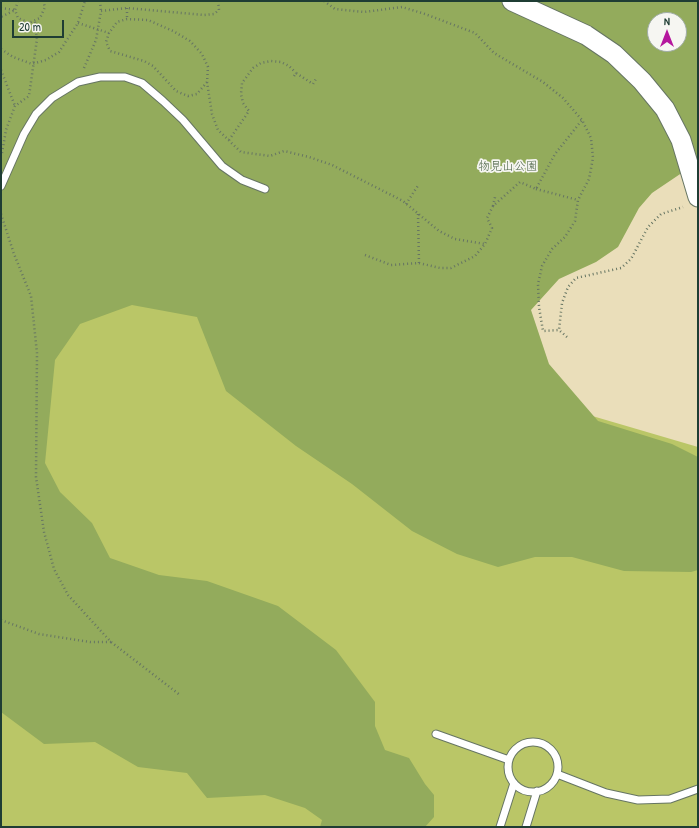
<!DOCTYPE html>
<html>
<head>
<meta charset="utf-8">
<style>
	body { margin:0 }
	#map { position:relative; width:699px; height:828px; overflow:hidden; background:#eadeba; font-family:"Patrick Hand",sans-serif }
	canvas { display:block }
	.frame { position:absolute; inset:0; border:2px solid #1f3d34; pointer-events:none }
	.north { position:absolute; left:647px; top:12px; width:40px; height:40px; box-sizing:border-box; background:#f6f6f2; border:1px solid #a0aca6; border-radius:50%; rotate:0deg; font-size:11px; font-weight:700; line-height:16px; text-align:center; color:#1f3d34 }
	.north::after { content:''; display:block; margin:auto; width:14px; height:18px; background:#b5179e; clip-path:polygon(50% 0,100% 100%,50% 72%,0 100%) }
	.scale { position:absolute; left:12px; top:20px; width:52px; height:18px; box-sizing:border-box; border:2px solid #1f3d34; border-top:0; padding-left:5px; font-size:12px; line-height:14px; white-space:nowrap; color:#1f3d34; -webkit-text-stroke:3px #f6f6f2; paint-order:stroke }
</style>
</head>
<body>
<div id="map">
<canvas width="699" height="828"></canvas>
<div class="frame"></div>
<div class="north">N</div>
<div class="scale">20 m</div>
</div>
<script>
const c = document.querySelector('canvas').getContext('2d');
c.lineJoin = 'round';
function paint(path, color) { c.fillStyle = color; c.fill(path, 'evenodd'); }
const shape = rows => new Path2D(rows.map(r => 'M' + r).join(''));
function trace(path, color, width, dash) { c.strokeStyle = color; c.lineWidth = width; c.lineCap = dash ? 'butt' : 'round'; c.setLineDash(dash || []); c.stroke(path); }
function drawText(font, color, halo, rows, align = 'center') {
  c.font = font + ' "Patrick Hand","Klee One",sans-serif'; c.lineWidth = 3.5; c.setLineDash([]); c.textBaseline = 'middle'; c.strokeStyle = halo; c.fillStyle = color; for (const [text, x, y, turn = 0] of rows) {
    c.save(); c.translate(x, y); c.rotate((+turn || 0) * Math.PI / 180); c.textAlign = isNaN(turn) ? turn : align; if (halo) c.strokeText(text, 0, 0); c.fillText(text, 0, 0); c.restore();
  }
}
paint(shape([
	[54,258,698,447,698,827,1,827,1,381]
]), '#bac667');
paint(shape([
	[1,1,698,1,698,162,652,193,639,208,618,247,596,262,559,279,531,310,549,364,598,421,672,444,698,457,698,570,691,572,624,571,572,557,535,557,498,567,457,554,412,531,352,484,296,446,226,391,197,317,132,305,80,324,55,360,45,463,60,492,92,523,110,558,159,575,207,581,278,606,336,650,375,702,375,726,385,750,409,758,425,784,434,795,434,817,425,827,320,827,322,820,305,808,265,795,207,798,187,773,138,767,95,742,44,744,1,712],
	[655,20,679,20,679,44,655,44]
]), '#93ab5c');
const service = shape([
	[1,186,24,134,36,114,52,98,78,82,100,77,125,77,142,83,163,101,183,120,222,166,242,180,265,189],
	[436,734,509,760],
	'508 767a25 25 0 1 1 50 0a25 25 0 1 1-50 0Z',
	[557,774,606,793,638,800,670,799,698,789],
	[500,827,514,783],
	[526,827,537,791]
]);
const tertiary = shape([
	[512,1,586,35,614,54,642,81,665,109,681,140,698,197]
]);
trace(service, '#667563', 9);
trace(tertiary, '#667563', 21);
trace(shape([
	[18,1,15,10,18,18,29,23,40,18,45,7,43,1],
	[100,1,101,11],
	[324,1,335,9,364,12,402,7,425,14,475,33,494,53,543,82,563,98,582,120],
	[1,8,15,10,1,17],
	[127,8,127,19],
	[78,23,109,33],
	[1,49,13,57,32,64,46,60,59,52,78,23,85,1],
	[84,68,96,40,101,11,127,8,204,15,214,14,219,10,218,1],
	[1,70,15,106],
	[294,76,296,73,313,84,317,77],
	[207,82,197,94,188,96,176,91,153,66,144,61,110,51,106,42,109,33,117,22,127,19,148,20,173,31,190,41,202,54,208,67,207,82,212,114,218,130,241,152,270,156,284,151,309,157,332,165,403,201,439,231,455,239,485,244],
	[229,140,249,111,243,103,241,94,242,83,253,68,261,63,271,61,281,62,289,66,296,73],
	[2,153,6,130,15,106,29,96,37,39,35,22],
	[536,189,578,200],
	[406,204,419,184],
	[493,206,495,197],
	[1,214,14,254,31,296,37,353,36,477,44,532,54,569,68,595,111,642,180,695],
	[418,214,419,263],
	[365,255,391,265,419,263,440,268,451,268,475,256,485,244,492,228,487,218,493,206,520,182,536,189,555,154,582,120,591,138,593,158,589,179,578,200,575,221,565,237,552,249,542,266,538,284,539,307,543,331,559,330],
	[567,337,559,330,562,303,568,287,576,278,621,268,631,259,648,227,661,214,683,207],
	[1,620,39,634,90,642,111,642]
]), '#667563', 2.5, [1, 3]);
trace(service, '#fff', 7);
trace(tertiary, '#fff', 19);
drawText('12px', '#465f41', '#f6f6f2', [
	["物見山公園",508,167]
]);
</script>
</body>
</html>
